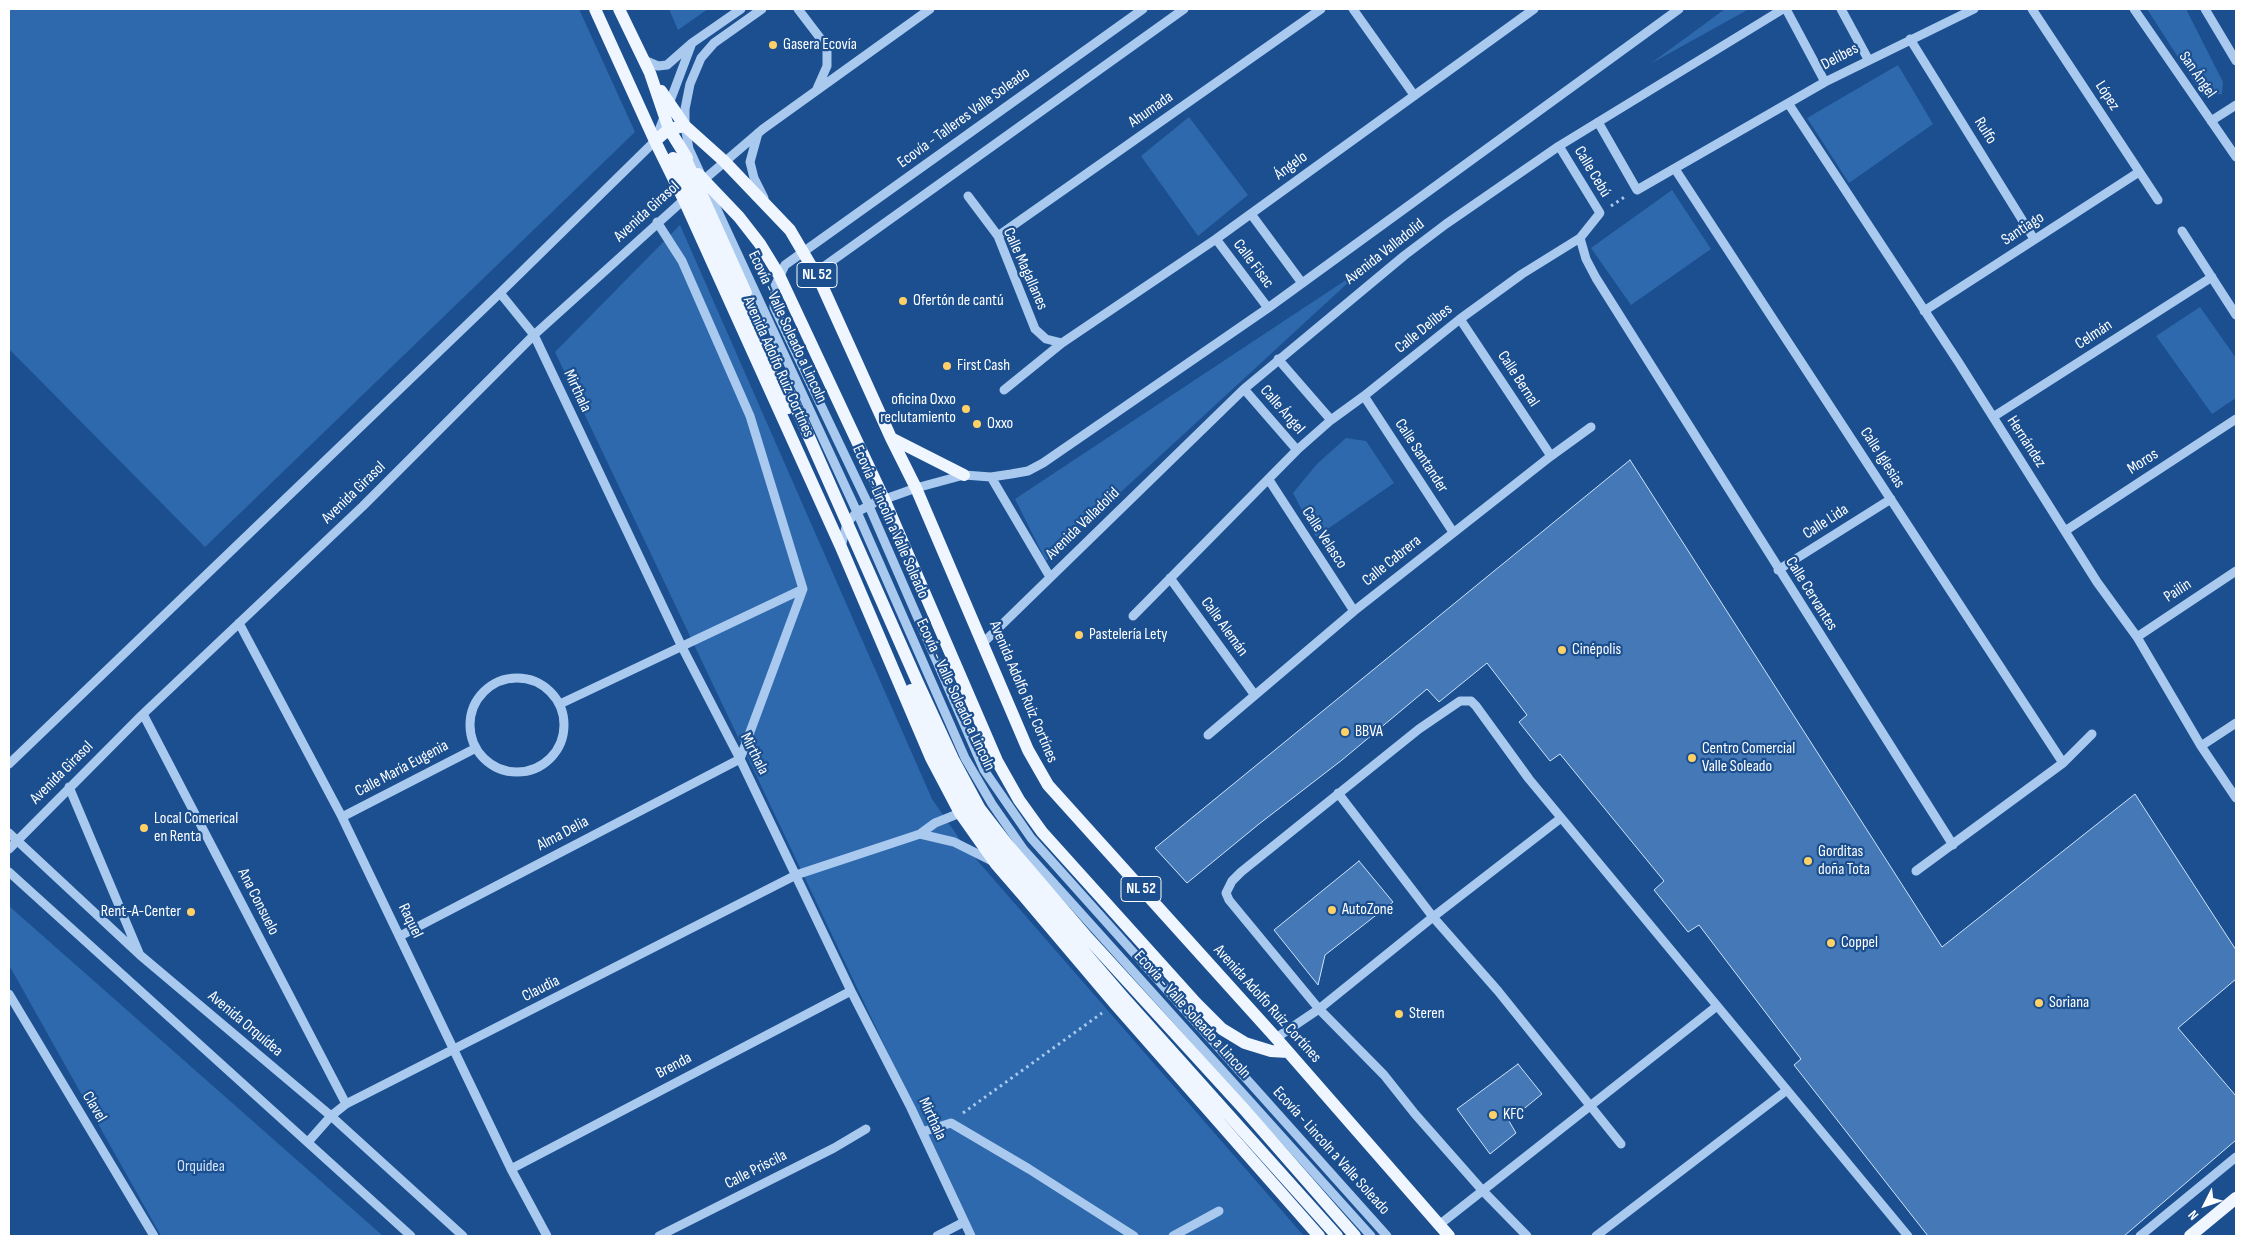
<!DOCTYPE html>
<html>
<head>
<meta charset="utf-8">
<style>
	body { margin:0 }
	#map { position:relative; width:2245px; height:1245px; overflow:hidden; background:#1b4f8f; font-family:"Sofia Sans Condensed",sans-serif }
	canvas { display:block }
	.frame { position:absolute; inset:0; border:10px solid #fff; pointer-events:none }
	.north { position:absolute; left:2180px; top:1180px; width:50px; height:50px; -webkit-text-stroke:4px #1b4f8f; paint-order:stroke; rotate:229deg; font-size:14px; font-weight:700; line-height:20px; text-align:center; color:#fff }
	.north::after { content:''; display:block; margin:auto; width:18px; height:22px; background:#fff; clip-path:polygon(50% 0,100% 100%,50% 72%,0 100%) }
</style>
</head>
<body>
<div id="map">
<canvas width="2245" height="1245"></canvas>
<div class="frame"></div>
<div class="north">N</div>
</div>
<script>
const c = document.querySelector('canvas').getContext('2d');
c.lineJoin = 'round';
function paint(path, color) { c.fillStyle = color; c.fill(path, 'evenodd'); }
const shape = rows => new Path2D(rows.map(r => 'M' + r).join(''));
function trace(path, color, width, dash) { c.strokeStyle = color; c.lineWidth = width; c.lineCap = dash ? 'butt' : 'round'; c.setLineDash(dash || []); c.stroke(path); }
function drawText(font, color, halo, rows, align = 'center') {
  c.font = font + ' "Sofia Sans Condensed",sans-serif'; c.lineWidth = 4.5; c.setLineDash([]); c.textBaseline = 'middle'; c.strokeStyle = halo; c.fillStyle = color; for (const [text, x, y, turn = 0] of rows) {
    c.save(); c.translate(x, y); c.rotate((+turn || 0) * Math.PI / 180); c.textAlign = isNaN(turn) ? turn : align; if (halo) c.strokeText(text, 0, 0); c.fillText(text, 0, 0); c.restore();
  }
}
paint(shape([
	[9,9,579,9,635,132,205,547,9,349],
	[669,9,708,9,678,30],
	[1725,9,1749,9,1650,64],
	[2147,9,2186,9,2223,82,2222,94,2203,96],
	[1898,65,1933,124,1849,183,1807,118],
	[1189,117,1248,195,1198,236,1141,156],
	[1672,190,1711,249,1631,305,1591,248],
	[680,225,932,799,963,844,1304,1236,975,1236,555,352],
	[1364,268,1046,561,1015,499],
	[2200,307,2236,358,2236,398,2212,414,2156,336],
	[1346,438,1366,441,1394,483,1316,537,1293,493,1317,464],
	[9,906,383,1236,161,1236,9,965]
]), '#2e69ad');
const building = shape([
	[1630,460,1942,947,2135,794,2236,950,2236,979,2178,1028,2236,1096,2236,1140,2124,1236,1928,1236,1794,1065,1801,1059,1699,925,1688,932,1654,890,1664,881,1560,754,1550,761,1519,722,1527,715,1487,663,1439,702,1427,689,1342,760,1259,824,1187,883,1155,848,1630,460],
	[1359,861,1393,902,1325,955,1318,985,1274,930,1359,861],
	[1518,1064,1542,1094,1509,1121,1516,1133,1490,1154,1457,1109,1518,1064]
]);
paint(building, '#4478b7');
trace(building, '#cfe3fa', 1);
trace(shape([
	[1611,206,1626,196],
	[963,1113,1102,1013]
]), '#a9c9ee', 3, [2.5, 4]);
trace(shape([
	[762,9,714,43,701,58,690,84,685,109,685,126,689,149,857,512,965,758,992,804,1024,850,1371,1236],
	[798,9,827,47,827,66,816,91],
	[1143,9,785,265,775,286,774,307,869,506,984,770,1031,838,1387,1236],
	[1353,9,1414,95],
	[1786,9,1825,82],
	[1841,9,1868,59],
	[2032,9,2158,200],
	[2134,9,2236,157],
	[2205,9,2236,61],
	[1910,39,2034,239],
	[644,60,658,66,667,65,692,43,741,9],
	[1788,103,1959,363,2097,582,2137,637,2201,746,2236,798],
	[2211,121,2236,105],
	[1598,122,1637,190,1825,82,1974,9],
	[758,133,750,162,754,178,764,198],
	[1675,169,2063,763],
	[700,183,763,129,930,9],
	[968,196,998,236,1035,329,1046,339,1062,343],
	[1251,214,1302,283],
	[2182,231,2236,315],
	[998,236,1321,9],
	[1580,238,1586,259,1596,278,1953,845],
	[1216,239,1268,308],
	[815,273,1184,9],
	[500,293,534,335,682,647,740,759,851,991,911,1108,971,1236],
	[1924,311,2139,172],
	[1460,319,1551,456],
	[1278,359,1331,420],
	[1244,389,1297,450],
	[1004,390,1062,343,1216,239,1534,9],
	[1364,396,1453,532],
	[1993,417,2212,277],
	[991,477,1050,577],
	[1269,480,1354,611],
	[2065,531,2236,419],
	[841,547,847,523,857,512,874,503,916,488,964,475,991,477,1011,474,1028,471,1043,463,1268,308,1679,9],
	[1778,570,1891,499],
	[1170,578,1254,694],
	[1133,616,1297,450,1331,420,1364,396,1460,319,1522,274,1580,238,1600,213,1559,146],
	[239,623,342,817,511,1169,547,1236],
	[2137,637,2236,571],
	[984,642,1244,389,1405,255,1446,224,1559,146,1783,9],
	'470 725a47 47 0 1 1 94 0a47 47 0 1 1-94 0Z',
	[560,704,803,589],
	[143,714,346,1104],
	[1208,735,1354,611,1551,456,1591,427],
	[2201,746,2236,723],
	[9,764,500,293,655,141,692,43],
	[69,787,139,953],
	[1338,793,1433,917,1498,991,1621,1144],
	[342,817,476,748],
	[9,833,140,955,331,1116,463,1236],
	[920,834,935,823,960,813,963,816],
	[9,849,143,714,363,506,534,335,688,196],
	[1916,871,2063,763,2092,734],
	[9,872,411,1236],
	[400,936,740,759,803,589,750,416,682,261,657,222],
	[9,994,154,1236],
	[1276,1038,1319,1009,1433,917,1561,818],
	[922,1132,951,1123,1029,1169,1134,1236],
	[308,1142,331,1116,346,1104,796,875,920,834,954,842,992,861],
	[511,1169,851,991],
	[1439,1225,1717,1006],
	[659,1236,834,1148,866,1129],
	[937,1236,964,1222],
	[1173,1236,1219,1211],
	[1527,1236,1482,1190,1415,1114,1384,1075,1319,1009,1229,900,1226,893,1232,881,1241,872,1419,729,1460,701,1471,701,1476,706,1529,779,1908,1236],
	[1596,1236,1787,1090],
	[2140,1236,2236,1157]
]), '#a9c9ee', 9);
trace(shape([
	[595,9,655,141,684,200,841,547,931,758,960,813,996,864,1022,894,1115,1004,1319,1236],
	[619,9,650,73,669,129,687,158],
	[661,91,685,126],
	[655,141,669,129,685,126,724,161,790,230,820,281,891,438,916,488,1028,750,1048,785,1276,1038,1449,1236],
	[683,153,746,293],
	[673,158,692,193,788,408],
	[698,174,739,217,760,244,779,275,884,499,997,761,1019,800,1042,832,1196,1003,1222,1029,1245,1043,1271,1051,1288,1052],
	[790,394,917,681,953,759,980,809,1007,844,1086,936,1243,1108,1355,1236],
	[891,438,964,475],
	[911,690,932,738,962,796,1005,860,1123,997,1337,1236],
	[2190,1236,2236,1198]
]), '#f0f6ff', 12);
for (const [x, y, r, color] of [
	[773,45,5,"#ffd166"],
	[903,301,5,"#ffd166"],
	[947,366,5,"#ffd166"],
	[966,409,5,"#ffd166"],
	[977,424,5,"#ffd166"],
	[1079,635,5,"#ffd166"],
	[1562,650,5,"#ffd166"],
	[1345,732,5,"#ffd166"],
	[1692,758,5,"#ffd166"],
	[144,828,5,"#ffd166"],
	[1808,861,5,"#ffd166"],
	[1332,910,5,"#ffd166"],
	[191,912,5,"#ffd166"],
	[1831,943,5,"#ffd166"],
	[2039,1003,5,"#ffd166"],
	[1399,1014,5,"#ffd166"],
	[1493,1115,5,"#ffd166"]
]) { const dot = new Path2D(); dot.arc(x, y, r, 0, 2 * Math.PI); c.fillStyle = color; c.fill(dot); trace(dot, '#1b4f8f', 2); }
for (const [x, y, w] of [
	[817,275,40],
	[1141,889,40]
]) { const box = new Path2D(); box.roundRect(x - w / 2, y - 12.5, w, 25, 4); c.fillStyle = '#1b4f8f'; c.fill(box); trace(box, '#fff', 1); }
drawText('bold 15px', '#fff', null, [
	["NL 52",817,275],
	["NL 52",1141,889]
]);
drawText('16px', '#fff', '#1b4f8f', [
	["Gasera Ecovía",783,45],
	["Ofertón de cantú",913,301],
	["First Cash",957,366],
	["oficina Oxxo",956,400,"right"],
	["reclutamiento",956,418,"right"],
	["Oxxo",987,424],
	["Pastelería Lety",1089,635],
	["Cinépolis",1572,650],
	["BBVA",1355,732],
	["Centro Comercial",1702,749],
	["Valle Soleado",1702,767],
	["Local Comerical",154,819],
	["en Renta",154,837],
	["Gorditas",1818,852],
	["doña Tota",1818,870],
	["AutoZone",1342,910],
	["Rent-A-Center",181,912,"right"],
	["Coppel",1841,943],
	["Soriana",2049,1003],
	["Steren",1409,1014],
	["KFC",1503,1115]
], 'left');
drawText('16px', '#fff', '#1b4f8f', [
	["Delibes",1840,57,-28],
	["San Ángel",2197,75,55],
	["López",2107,96,57],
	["Ahumada",1151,110,-35],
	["Ecovía - Talleres Valle Soleado",964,118,-36],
	["Rulfo",1985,131,58],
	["Ángelo",1291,166,-36],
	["Calle Cebú",1592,172,59],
	["Avenida Girasol",647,212,-42],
	["Santiago",2023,229,-33],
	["Avenida Valladolid",1385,252,-38],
	["Calle Fisac",1253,264,53],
	["Calle Magallanes",1025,269,66],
	["Ecovía - Valle Soleado a Lincoln",787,327,65],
	["Calle Delibes",1424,329,-39],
	["Celmán",2094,335,-33],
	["Avenida Adolfo Ruiz Cortínes",778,367,66],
	["Calle Bernal",1518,379,57],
	["Mirthala",577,391,65],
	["Calle Ángel",1282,410,49],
	["Hernández",2026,442,57],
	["Calle Santander",1421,456,57],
	["Calle Iglesias",1882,458,57],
	["Moros",2143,462,-33],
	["Avenida Girasol",354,493,-44],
	["Ecovía - Lincoln a Valle Soleado",890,522,66],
	["Calle Lida",1826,522,-33],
	["Avenida Valladolid",1083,524,-44],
	["Calle Velasco",1324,538,57],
	["Calle Cabrera",1392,561,-39],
	["Pailin",2178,591,-33],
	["Calle Cervantes",1811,594,58],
	["Calle Alemán",1224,627,54],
	["Avenida Adolfo Ruiz Cortínes",1023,692,67],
	["Ecovía - Valle Soleado a Lincoln",955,695,65],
	["Mirthala",754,754,63],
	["Calle María Eugenia",402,769,-28],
	["Avenida Girasol",62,773,-45],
	["Alma Delia",563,834,-28],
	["Ana Consuelo",258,902,63],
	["Raquel",410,921,64],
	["Claudia",541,989,-27],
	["Avenida Adolfo Ruiz Cortínes",1267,1004,48],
	["Ecovía - Valle Soleado a Lincoln",1192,1015,48],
	["Avenida Orquídea",245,1024,40],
	["Brenda",674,1066,-28],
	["Clavel",94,1107,59],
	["Mirthala",932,1119,65],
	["Ecovía - Lincoln a Valle Soleado",1331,1151,48],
	["Calle Priscila",756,1170,-27]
]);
drawText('16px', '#cfe3fa', '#1b4f8f', [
	["Orquidea",201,1167]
]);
</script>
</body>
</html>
